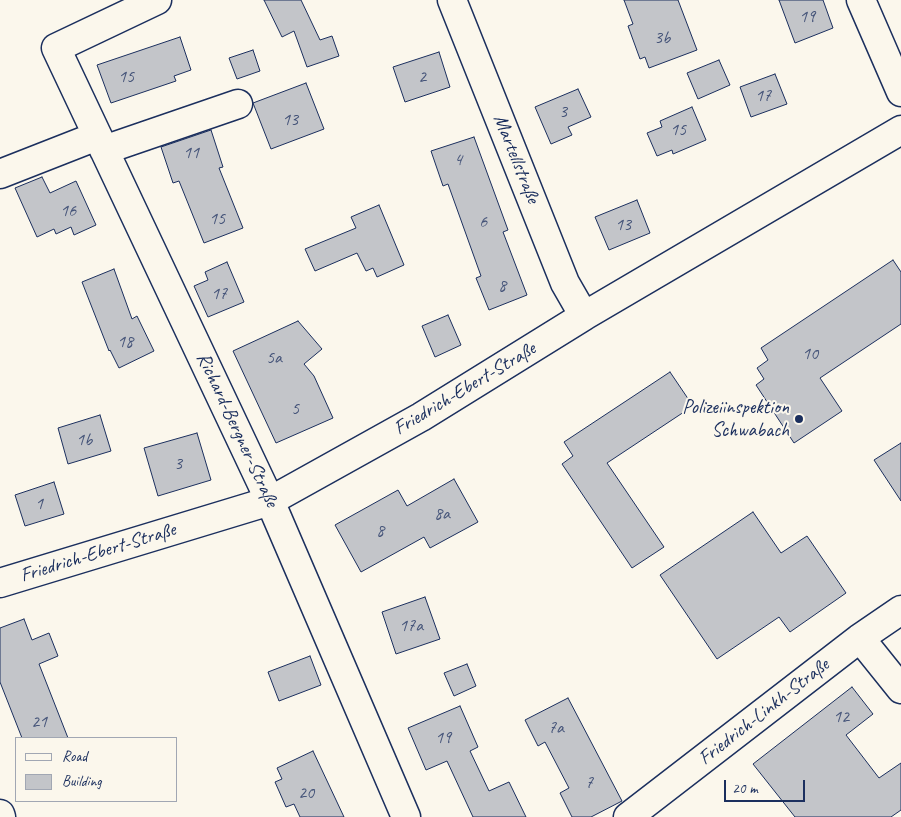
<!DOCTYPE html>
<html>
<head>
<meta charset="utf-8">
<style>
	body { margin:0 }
	#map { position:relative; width:901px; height:817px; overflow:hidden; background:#fbf7ec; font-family:Caveat,sans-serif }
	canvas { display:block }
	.legend { position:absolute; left:15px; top:737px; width:162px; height:65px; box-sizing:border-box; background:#fbf7ec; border:1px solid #a1a7b3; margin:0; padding:6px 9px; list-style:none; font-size:15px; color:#1b2f5e }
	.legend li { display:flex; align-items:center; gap:10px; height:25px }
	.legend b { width:25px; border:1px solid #a1a7b3 }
	.scale { position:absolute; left:724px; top:780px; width:81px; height:22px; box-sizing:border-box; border:2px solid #1b2f5e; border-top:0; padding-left:6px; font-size:15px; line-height:18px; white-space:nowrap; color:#1b2f5e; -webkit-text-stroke:4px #fbf7ec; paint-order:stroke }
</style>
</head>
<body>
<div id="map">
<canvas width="901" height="817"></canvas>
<ul class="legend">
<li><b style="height:6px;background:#fbf7ec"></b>Road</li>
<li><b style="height:14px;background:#c3c5c9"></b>Building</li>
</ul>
<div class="scale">20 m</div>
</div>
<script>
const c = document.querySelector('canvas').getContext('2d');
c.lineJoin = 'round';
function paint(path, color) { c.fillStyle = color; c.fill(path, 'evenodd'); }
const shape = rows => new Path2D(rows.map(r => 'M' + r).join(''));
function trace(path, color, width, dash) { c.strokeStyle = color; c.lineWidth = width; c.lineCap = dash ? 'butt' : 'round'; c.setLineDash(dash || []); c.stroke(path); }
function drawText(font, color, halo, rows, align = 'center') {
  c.font = font + ' Caveat,sans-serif'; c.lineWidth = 4; c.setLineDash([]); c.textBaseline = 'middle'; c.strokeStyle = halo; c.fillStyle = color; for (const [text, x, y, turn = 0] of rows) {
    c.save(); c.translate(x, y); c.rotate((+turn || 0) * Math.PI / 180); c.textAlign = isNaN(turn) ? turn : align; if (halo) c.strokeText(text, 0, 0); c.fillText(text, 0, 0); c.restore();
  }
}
const building = shape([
	[264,0,301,0,320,40,332,36,339,56,307,67,294,31,282,37,264,0],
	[624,0,678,0,697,50,649,68,645,57,640,59,628,26,633,24,624,0],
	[779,0,823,0,833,28,795,43,779,0],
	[180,37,191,70,174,76,176,81,111,103,97,65,180,37],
	[253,50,260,71,237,79,229,58,253,50],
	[439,52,450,87,405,102,393,67,439,52],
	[719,60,730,85,698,99,687,73,719,60],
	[775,74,787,104,751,117,740,87,775,74],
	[306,83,324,129,271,149,253,103,306,83],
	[578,89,591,117,568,127,572,135,551,144,535,107,578,89],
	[692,107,706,140,673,154,672,150,657,156,647,133,662,127,660,121,692,107],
	[211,130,223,167,219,168,243,228,204,243,179,181,173,183,161,147,211,130],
	[474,137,508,230,503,232,527,295,489,310,476,278,481,276,448,184,443,186,431,151,474,137],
	[42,177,50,193,76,181,96,225,74,235,71,227,56,234,54,229,37,237,15,188,42,177],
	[637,200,650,233,609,250,595,217,637,200],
	[379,205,404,265,377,277,373,268,366,271,357,253,315,271,305,249,356,228,351,217,379,205],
	[893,260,901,272,901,324,820,378,842,411,794,443,756,385,764,379,757,368,768,360,761,348,893,260],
	[227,262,244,302,208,317,194,286,208,280,205,272,227,262],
	[114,269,132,319,137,316,154,351,119,368,110,350,109,351,82,282,114,269],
	[448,315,461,345,435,357,422,326,448,315],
	[298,321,322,349,304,364,314,376,333,418,276,443,233,351,298,321],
	[670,372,693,406,607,463,664,547,632,568,562,464,573,456,564,442,670,372],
	[100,415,111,451,68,464,58,428,100,415],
	[197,433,211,480,158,496,144,448,197,433],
	[901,443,901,501,874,460,901,443],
	[454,479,478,522,430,548,424,537,361,572,335,525,398,490,407,506,454,479],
	[54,482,64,514,25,526,15,495,54,482],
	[753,512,781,553,807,536,846,593,790,632,779,617,717,659,660,575,753,512],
	[425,597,440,639,396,654,382,612,425,597],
	[24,619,32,640,49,633,58,656,39,664,68,738,22,738,0,682,0,628,24,619],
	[310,656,321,685,279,701,268,672,310,656],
	[467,664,476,686,454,696,444,673,467,664],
	[852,687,873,714,846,735,879,778,901,763,901,810,891,817,795,817,753,764,852,687],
	[568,698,622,801,591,817,572,817,560,793,569,788,545,742,538,746,525,720,568,698],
	[460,706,478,747,470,751,489,791,509,782,526,817,473,817,447,761,426,770,408,728,460,706],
	[313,751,344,817,300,817,294,804,286,807,275,782,282,779,277,768,313,751]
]);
paint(building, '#c3c5c9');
trace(building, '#1b2f5e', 1);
const minor = shape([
	[157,0,56,48,270,501,406,817],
	[452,0,565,283,584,316],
	[861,0,901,92],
	[104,150,238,104],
	[0,174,97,136],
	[0,583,270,501,421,417,584,316,901,130],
	[860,638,901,689],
	[628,817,860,638,901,610]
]);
const major = shape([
	[0,814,1,817]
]);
trace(minor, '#1b2f5e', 31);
trace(major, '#1b2f5e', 31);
trace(minor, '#fbf7ec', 28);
trace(major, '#fbf7ec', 28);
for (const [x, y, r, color] of [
	[799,419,5,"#1b2f5e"]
]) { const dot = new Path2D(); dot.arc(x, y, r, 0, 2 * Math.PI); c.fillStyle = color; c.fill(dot); trace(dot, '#fbf7ec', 2); }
drawText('18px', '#455479', null, [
	["19",807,17],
	["3b",662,38],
	["15",126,77],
	["2",422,77],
	["17",763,96],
	["3",563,112],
	["13",290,120],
	["15",678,130],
	["11",191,153],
	["4",458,160],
	["16",68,211],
	["15",217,219],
	["6",483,222],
	["13",623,225],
	["8",502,286],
	["17",219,294],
	["18",125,342],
	["10",810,354],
	["5a",274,358],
	["5",295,409],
	["1b",84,440],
	["3",178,464],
	["1",39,504],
	["8a",442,514],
	["8",380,531],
	["17a",411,626],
	["12",841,717],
	["21",39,722],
	["7a",556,728],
	["19",443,738],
	["7",589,783],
	["20",306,793]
]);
drawText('20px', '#1b2f5e', '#fbf7ec', [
	["Martellstraße",516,159,68],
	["Friedrich-Ebert-Straße",465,389,-31],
	["Richard-Bergner-Straße",237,430,65],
	["Friedrich-Ebert-Straße",98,553,-17],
	["Friedrich-Linkh-Straße",764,712,-38]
]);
drawText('20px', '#1b2f5e', '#fbf7ec', [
	["Polizeiinspektion",789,408],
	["Schwabach",789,431]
], 'right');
</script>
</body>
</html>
